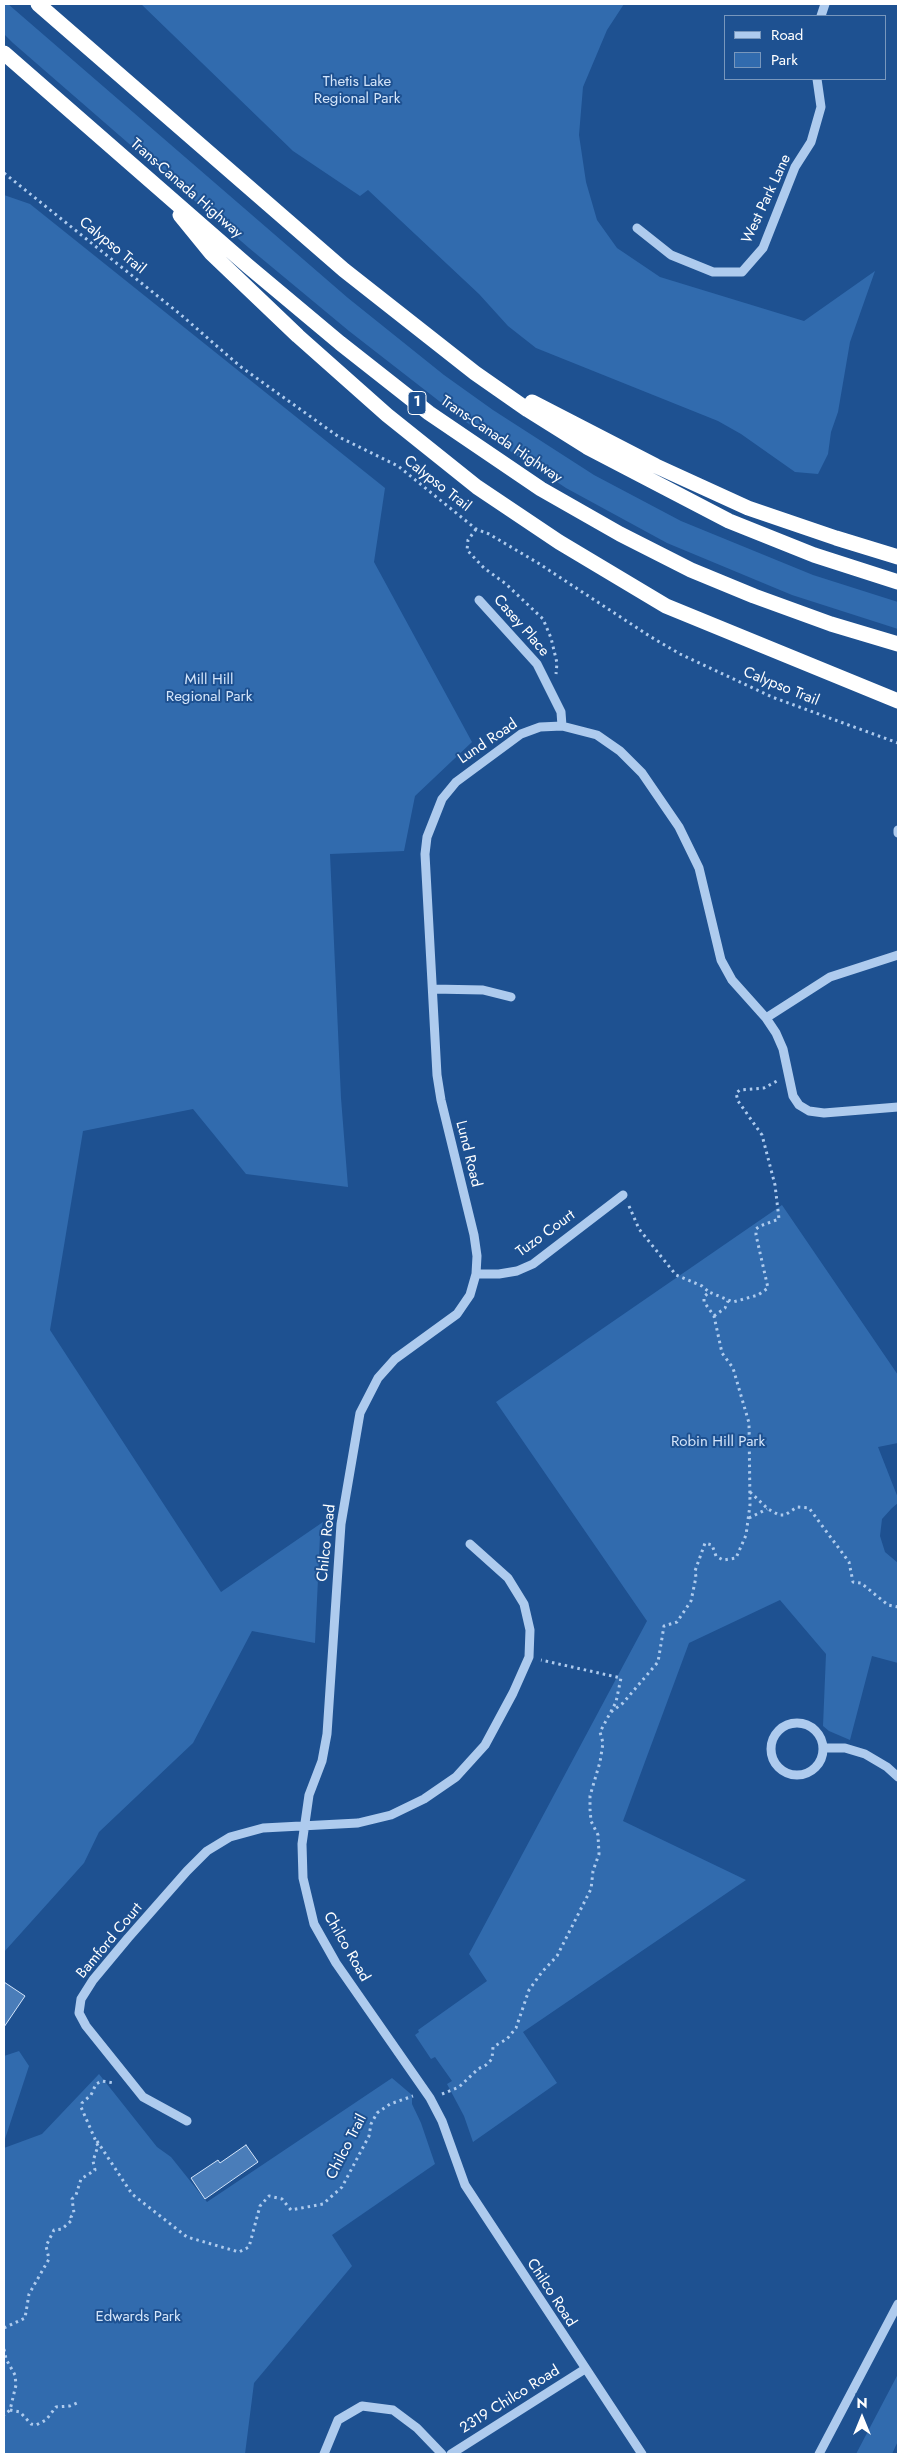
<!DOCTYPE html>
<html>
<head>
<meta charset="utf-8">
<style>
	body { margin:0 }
	#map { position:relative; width:902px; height:2458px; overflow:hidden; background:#1e5191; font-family:Jost,sans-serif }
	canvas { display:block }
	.frame { position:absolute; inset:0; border:5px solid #fff; pointer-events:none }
	.legend { position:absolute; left:724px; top:15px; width:162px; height:65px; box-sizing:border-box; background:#1e5191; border:1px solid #7897bd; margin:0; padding:6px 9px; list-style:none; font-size:15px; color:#fff }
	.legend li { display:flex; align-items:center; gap:10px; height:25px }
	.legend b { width:25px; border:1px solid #7897bd }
	.north { position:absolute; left:837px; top:2393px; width:50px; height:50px; -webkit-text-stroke:4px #1e5191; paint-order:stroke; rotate:0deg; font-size:14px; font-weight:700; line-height:20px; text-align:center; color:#fff }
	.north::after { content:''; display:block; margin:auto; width:18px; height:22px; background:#fff; clip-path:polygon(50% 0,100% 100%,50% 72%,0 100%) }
</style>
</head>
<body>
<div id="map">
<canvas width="902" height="2458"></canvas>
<div class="frame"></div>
<ul class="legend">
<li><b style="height:6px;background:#aecbee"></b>Road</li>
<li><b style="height:14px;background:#316bae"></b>Park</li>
</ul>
<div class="north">N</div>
</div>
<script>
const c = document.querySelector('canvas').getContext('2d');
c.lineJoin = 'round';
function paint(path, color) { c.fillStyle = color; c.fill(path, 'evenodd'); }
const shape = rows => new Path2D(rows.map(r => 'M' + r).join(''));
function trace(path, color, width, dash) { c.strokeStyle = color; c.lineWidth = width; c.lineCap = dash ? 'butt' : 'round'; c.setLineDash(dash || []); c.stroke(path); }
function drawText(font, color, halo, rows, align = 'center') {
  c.font = font + ' Jost,sans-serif'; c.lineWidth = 4; c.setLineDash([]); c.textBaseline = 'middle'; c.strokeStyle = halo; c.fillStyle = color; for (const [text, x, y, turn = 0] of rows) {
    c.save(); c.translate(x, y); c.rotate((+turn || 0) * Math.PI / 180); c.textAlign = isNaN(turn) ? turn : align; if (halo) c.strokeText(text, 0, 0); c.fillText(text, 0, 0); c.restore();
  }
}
paint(shape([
	[4,4,8,4,348,298,444,375,493,410,594,475,681,521,813,575,898,602,898,629,792,595,667,543,566,488,466,422,349,331,249,248,13,43,4,34],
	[141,4,624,4,607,30,583,87,579,135,586,182,597,220,617,248,660,277,804,321,875,271,850,342,838,412,831,432,828,454,818,474,795,472,741,434,718,421,536,348,508,326,479,294,368,190,360,196,293,151],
	[4,195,30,204,385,488,374,562,472,742,415,796,404,851,330,854,341,1098,348,1187,246,1174,193,1109,83,1131,50,1330,221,1592,323,1522,320,1536,315,1643,252,1631,193,1743,99,1832,84,1863,4,1952],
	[782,1205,898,1375,898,1443,878,1447,898,1498,898,1503,892,1508,882,1519,880,1536,885,1552,898,1563,898,1663,872,1656,850,1740,829,1731,823,1726,826,1654,780,1600,689,1643,623,1821,746,1880,523,2032,557,2083,473,2142,464,2116,447,2084,452,2081,435,2057,431,2059,415,2035,419,2032,418,2030,487,1981,469,1954,647,1621,496,1402],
	[19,2051,29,2066,4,2142,4,2056],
	[99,2074,157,2147,171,2157,207,2202,392,2078,412,2095,412,2104,421,2123,435,2164,332,2235,352,2266,254,2383,245,2454,4,2454,4,2148,42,2134],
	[898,2374,898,2441,892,2454,856,2454]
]), '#316bae');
const building = shape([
	[4,1982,25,1996,4,2027,4,1982],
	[246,2145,258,2162,205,2199,191,2178,218,2160,220,2163,246,2145]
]);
paint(building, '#4a7db9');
trace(building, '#d4e5fa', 1);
trace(shape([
	[4,173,180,314,241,367,339,437,398,466,476,529,489,534,538,563,651,637,680,654,772,697,898,743],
	[476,529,468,540,467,550,484,568,506,584,543,619,551,638,557,663,556,674],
	[629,1206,639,1229,676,1275,702,1286,709,1292],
	[714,1316,725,1308,728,1301],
	[750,1492,768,1509,779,1515,785,1515,797,1507,809,1508,849,1562,853,1582,861,1583,888,1605,898,1607],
	[749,1518,767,1509],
	[611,1712,623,1703,658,1662,664,1626,677,1622,691,1601,696,1577,695,1571,705,1543,712,1545,716,1556,723,1560,730,1559,736,1558,746,1535,750,1505,749,1423,733,1368,722,1353,714,1316,704,1302,704,1297,709,1292,733,1302,758,1295,768,1288,756,1235,756,1229,760,1226,779,1219,775,1185,762,1135,738,1101,736,1093,740,1090,764,1088,777,1081],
	[442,2094,459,2087,478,2069,486,2065,492,2059,493,2047,507,2039,516,2028,529,1990,542,1972,557,1956,591,1889,593,1871,599,1854,598,1835,591,1821,590,1809,590,1796,600,1762,603,1743,600,1732,616,1702,621,1678,541,1660],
	[97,2141,132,2194,187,2237,239,2252,249,2247,260,2206,269,2196,282,2199,291,2210,323,2204,342,2187,369,2136,371,2124,377,2113,390,2104,413,2096],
	[4,2328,25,2318,29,2294,49,2259,46,2246,54,2230,62,2229,72,2220,71,2217,74,2213,72,2199,76,2195,81,2179,95,2170,93,2161,98,2146,81,2107,82,2103,91,2095,96,2084,102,2081,114,2083],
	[4,2349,6,2359,15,2375,16,2385,10,2410,4,2415],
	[10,2410,20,2412,31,2424,36,2425,46,2420,56,2407,70,2406,79,2402]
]), '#aecbee', 3, [2.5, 4]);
trace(shape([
	[821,16,825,4],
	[637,228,671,255,713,272,742,272,763,248,795,167,811,142,821,107,817,79],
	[479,600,537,664,561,712,562,726],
	[898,830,898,833],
	[433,989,483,990,511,997],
	[766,1018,830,977,898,955],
	[476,1274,499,1274,517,1271,533,1264,623,1195],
	'771 1749a26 26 0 1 1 52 0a26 26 0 1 1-52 0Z',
	[823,1748,845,1748,865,1754,887,1767,898,1777],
	[187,2121,143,2097,86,2026,79,2013,81,1999,93,1980,128,1938,187,1871,207,1851,230,1837,263,1828,358,1823,391,1815,424,1799,456,1777,485,1745,513,1693,529,1657,530,1630,524,1604,508,1578,470,1544],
	[324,2454,338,2420,362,2406,393,2410,417,2428,442,2454],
	[451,2454,585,2369],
	[642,2454,465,2185,442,2121,430,2098,336,1963,314,1924,303,1878,302,1844,309,1795,322,1761,327,1734,341,1524,360,1413,378,1378,395,1359,457,1314,470,1295,476,1274,477,1256,474,1235,441,1100,437,1075,425,854,427,837,442,799,456,782,521,734,540,727,562,726,597,735,620,751,642,773,679,827,699,868,721,960,732,980,766,1018,776,1033,783,1049,793,1096,799,1105,809,1111,824,1113,898,1107],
	[819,2454,898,2304]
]), '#aecbee', 9);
trace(shape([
	[38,4,344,270,475,373,528,410,587,447,729,521,814,555,898,582],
	[4,53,248,266,340,343,429,413,541,489,620,534,691,570,754,596,831,624,898,644],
	[180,215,211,253,298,336,387,415,477,487,559,542,666,606,898,701],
	[532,402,656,466,748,508,836,538,898,557]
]), '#fff', 15);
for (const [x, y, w] of [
	[417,403,18]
]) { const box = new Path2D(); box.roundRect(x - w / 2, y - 11.5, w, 23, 4); c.fillStyle = '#1e5191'; c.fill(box); trace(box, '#fff', 1); }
drawText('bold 14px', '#fff', null, [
	["1",417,403]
]);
drawText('15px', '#d4e5fa', '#1e5191', [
	["Thetis Lake",357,82],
	["Regional Park",357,99],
	["Mill Hill",209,680],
	["Regional Park",209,697],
	["Robin Hill Park",718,1442],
	["Edwards Park",138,2317]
]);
drawText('15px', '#fff', '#1e5191', [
	["Trans-Canada Highway",186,189,41],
	["West Park Lane",767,199,-65],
	["Calypso Trail",112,246,39],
	["Trans-Canada Highway",501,440,34],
	["Calypso Trail",437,484,38],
	["Casey Place",521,626,49],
	["Calypso Trail",781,687,22],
	["Lund Road",488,742,-34],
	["Lund Road",468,1154,76],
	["Tuzo Court",546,1234,-36],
	["Chilco Road",327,1543,-84],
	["Bamford Court",110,1941,-50],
	["Chilco Road",346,1947,60],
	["Chilco Trail",347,2147,-63],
	["Chilco Road",551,2293,57],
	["2319 Chilco Road",510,2400,-32]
]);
</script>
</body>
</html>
